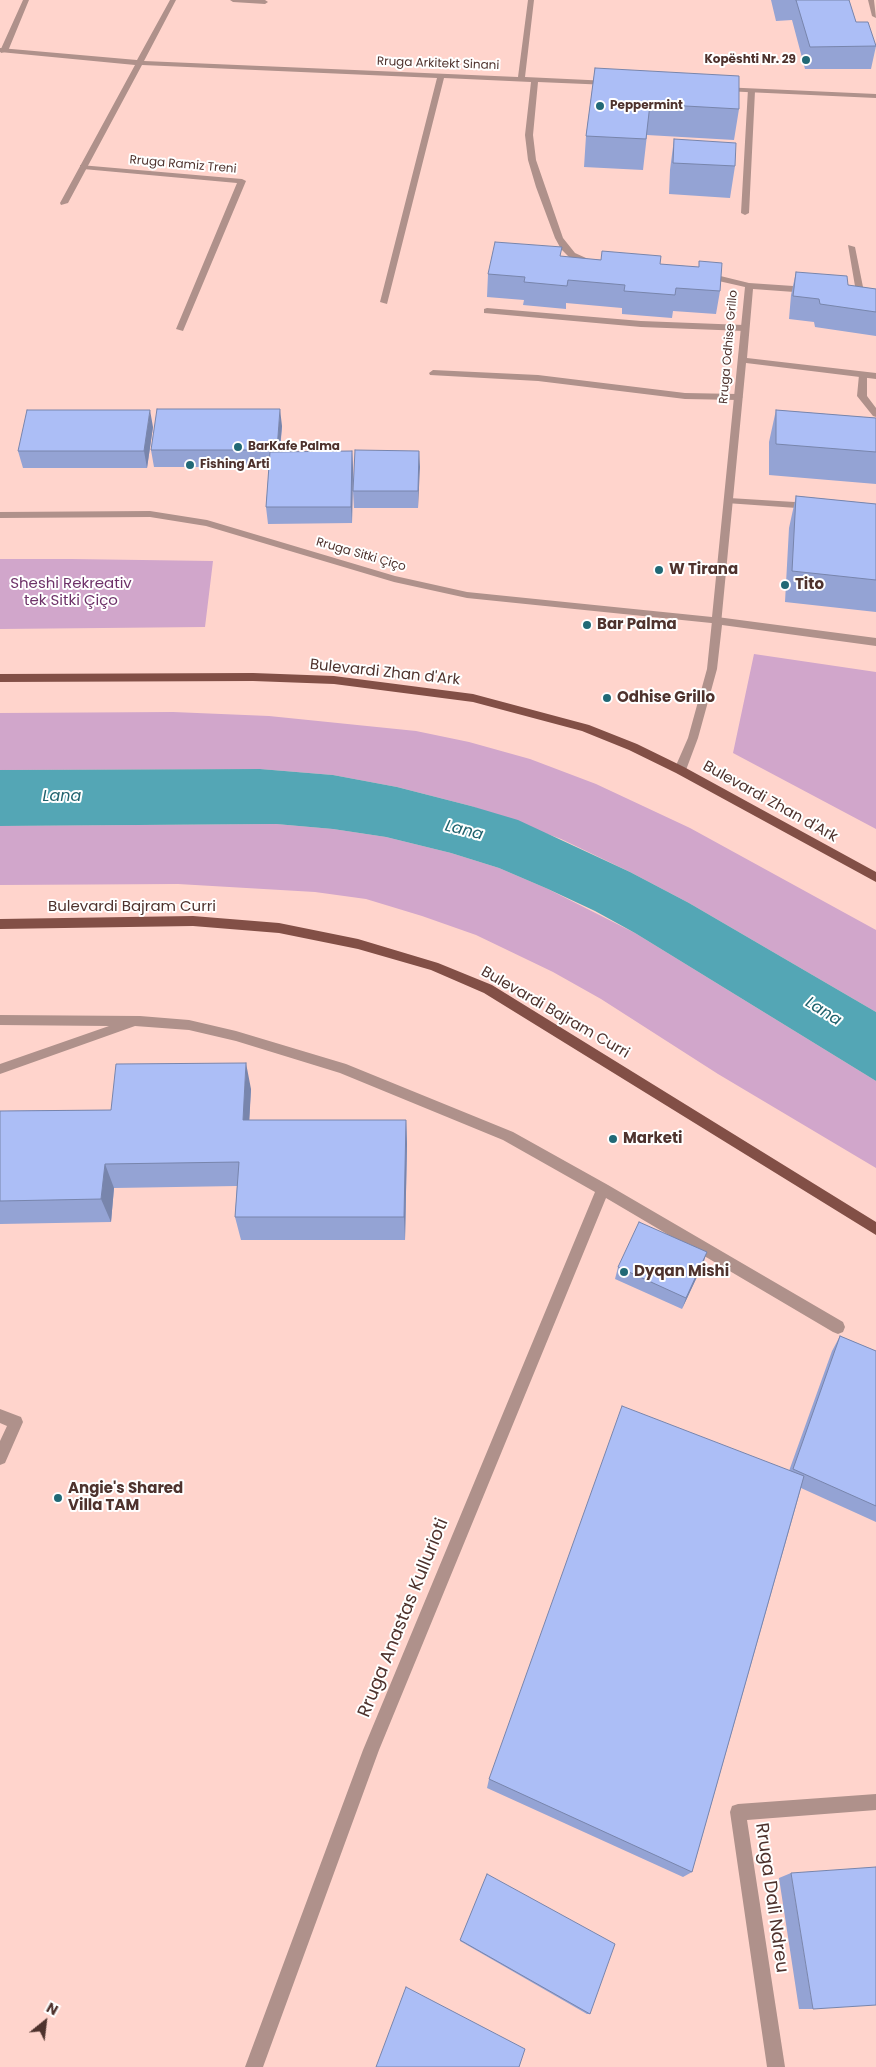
<!DOCTYPE html>
<html>
<head>
<meta charset="utf-8">
<style>
	body { margin:0 }
	#map { position:relative; width:876px; height:2067px; overflow:hidden; background:#ffd4cc; font-family:Poppins,sans-serif }
	canvas { display:block }
	.north { position:absolute; left:20px; top:1997px; width:50px; height:50px; -webkit-text-stroke:4px #fff; paint-order:stroke; rotate:29deg; font-size:14px; font-weight:700; line-height:20px; text-align:center; color:#4e322d }
	.north::after { content:''; display:block; margin:auto; width:18px; height:22px; background:#4e322d; clip-path:polygon(50% 0,100% 100%,50% 72%,0 100%) }
</style>
</head>
<body>
<div id="map">
<canvas width="876" height="2067"></canvas>
<div class="north">N</div>
</div>
<script>
const c = document.querySelector('canvas').getContext('2d');
c.lineJoin = 'round';
function paint(path, color) { c.fillStyle = color; c.fill(path, 'evenodd'); }
const shape = rows => new Path2D(rows.map(r => 'M' + r).join(''));
function trace(path, color, width, dash) { c.strokeStyle = color; c.lineWidth = width; c.lineCap = dash ? 'butt' : 'round'; c.setLineDash(dash || []); c.stroke(path); }
function drawText(font, color, halo, rows, align = 'center') {
  c.font = font + ' Poppins,sans-serif'; c.lineWidth = 4; c.setLineDash([]); c.textBaseline = 'middle'; c.strokeStyle = halo; c.fillStyle = color; for (const [text, x, y, turn = 0] of rows) {
    c.save(); c.translate(x, y); c.rotate((+turn || 0) * Math.PI / 180); c.textAlign = isNaN(turn) ? turn : align; if (halo) c.strokeText(text, 0, 0); c.fillText(text, 0, 0); c.restore();
  }
}
paint(shape([
	[71,559,213,561,205,627,0,629,0,559],
	[754,654,876,672,876,829,733,753],
	[173,712,269,716,416,731,469,742,530,759,596,784,690,828,876,930,876,1012,689,903,630,872,561,839,471,806,397,787,333,775,260,769,0,770,0,713],
	[276,824,333,829,386,837,451,853,499,868,548,889,635,933,876,1081,876,1168,718,1074,601,999,553,972,476,935,422,916,366,899,315,892,178,884,0,885,0,826]
]), '#d1a6cb');
paint(shape([
	[260,769,333,775,397,787,471,806,518,820,630,872,689,903,876,1012,876,1081,635,933,595,911,548,889,499,868,451,853,386,837,333,829,276,824,0,826,0,770]
]), '#54a6b5');
paint(shape([
	[23,0,29,0,8,51,1,53,0,51,23,0],
	[230,0,265,0,268,2,265,4,233,2,230,0],
	[748,89,755,91,749,213,745,215,741,213,748,89],
	[80,165,242,179,246,181,183,331,176,329,237,183,83,169,80,169,80,165],
	[848,245,855,247,864,292,863,294,856,292,848,245],
	[487,308,641,321,744,325,748,328,744,331,641,327,484,313,484,309,487,308],
	[433,370,538,375,685,393,738,394,743,397,738,400,685,399,538,381,430,375,429,373,433,370],
	[863,372,867,375,867,396,876,408,876,417,873,416,857,396,859,375,863,372],
	[729,498,811,503,816,506,811,509,726,503,726,499,729,498]
]), '#af918b');
paint(shape([
	[170,0,176,0,144,61,518,77,528,0,534,0,525,77,609,81,613,83,609,85,538,82,533,135,536,160,563,238,575,253,597,263,593,266,569,257,561,249,555,238,536,187,528,160,525,135,531,82,444,78,387,304,380,302,437,78,142,65,68,203,61,205,60,203,135,65,0,52,0,48,137,60,170,0],
	[868,0,874,0,876,18,872,16,868,0],
	[721,87,876,94,876,98,724,91,720,89,721,87],
	[704,272,749,283,808,287,812,290,808,293,753,289,747,358,876,373,876,379,746,363,721,624,467,598,394,582,206,526,150,517,0,518,0,512,150,511,207,520,395,576,467,592,712,617,745,287,701,277,700,275,704,272],
	[0,1015,140,1016,189,1020,236,1031,346,1064,513,1132,608,1185,843,1322,845,1327,843,1332,838,1334,833,1332,606,1198,379,1750,263,2067,245,2067,363,1750,595,1192,503,1140,340,1073,236,1041,189,1030,135,1026,0,1074,0,1064,109,1026,0,1025,0,1015],
	[0,1409,21,1417,23,1422,5,1463,0,1465,0,1441,7,1426,0,1423,0,1409],
	[876,1794,876,1810,747,1820,785,2067,767,2067,730,1812,732,1806,738,1804,876,1794]
]), '#af918b');
paint(shape([
	[717,617,876,638,876,646,722,625,717,669,698,738,686,770,680,774,674,770,688,738,707,669,712,621,717,617]
]), '#af918b');
paint(shape([
	[253,673,334,676,473,694,589,725,637,744,684,767,876,872,876,882,676,773,629,750,582,731,473,702,334,684,253,681,0,682,0,674,253,673],
	[193,916,279,923,358,939,438,963,492,985,876,1222,876,1235,484,993,431,970,358,949,279,933,193,926,0,929,0,919,193,916]
]), '#824f46');
paint(shape([
	[771,0,849,0,856,22,876,46,871,69,805,69,792,20,776,21],
	[595,68,739,109,734,140,647,135,643,170,584,167,586,136],
	[674,139,735,166,730,198,669,194,670,170],
	[561,257,699,267,699,261,720,291,716,314,673,311,672,318,622,314,622,308,566,303,566,309,523,305,524,300,487,297,488,274],
	[796,272,848,285,876,289,876,336,815,327,814,322,789,319,791,295],
	[776,410,876,418,876,484,769,475,769,442],
	[282,426,280,452,352,451,353,468,352,523,268,524,266,507,269,467,154,467,151,450],
	[153,427,147,468,23,468,18,451],
	[419,451,418,508,354,508,353,491],
	[796,496,876,504,876,612,785,602,789,528],
	[251,1089,249,1120,406,1120,407,1144,405,1240,241,1240,235,1217,237,1186,114,1188,111,1222,0,1224,0,1111,111,1110],
	[703,1264,682,1309,615,1279,618,1267],
	[840,1336,876,1351,876,1522,801,1488,692,1872,683,1877,487,1788,489,1779,789,1471,832,1351],
	[791,1873,813,2009,799,2009,779,1878],
	[487,1874,590,2014,587,2014,460,1941]
]), '#94a3d4');
paint(shape([
	[280,409,282,426,278,467,277,450],
	[150,410,153,427,147,468,144,451],
	[352,451,353,468,352,523,351,507],
	[419,451,420,467,418,508,418,491],
	[246,1063,251,1089,248,1145,243,1120],
	[406,1120,407,1144,405,1240,404,1217],
	[105,1164,114,1188,111,1222,101,1199],
	[707,1252,703,1264,682,1309,686,1298]
]), '#7885ac');
const building = shape([
	[796,0,849,0,856,22,868,22,876,46,810,47,796,0],
	[595,68,739,76,739,109,650,104,646,139,586,136,595,68],
	[674,139,736,143,735,166,673,163,674,139],
	[495,242,562,247,560,256,601,260,602,251,661,256,660,264,699,267,699,261,722,263,720,291,676,288,675,295,624,291,625,285,568,280,567,286,524,282,525,277,488,274,495,242],
	[796,272,847,276,848,285,876,289,876,312,820,304,819,299,793,296,796,272],
	[157,409,280,409,277,450,151,450,157,409],
	[27,410,150,410,144,451,18,451,27,410],
	[776,410,876,418,876,452,776,444,776,410],
	[355,450,419,451,418,491,353,491,355,450],
	[352,451,351,507,266,507,270,452,352,451],
	[796,496,876,504,876,580,792,571,796,496],
	[246,1063,243,1120,406,1120,404,1217,235,1217,239,1162,105,1164,101,1199,0,1201,0,1111,111,1110,116,1064,246,1063],
	[639,1222,707,1252,686,1298,618,1267,639,1222],
	[840,1336,876,1351,876,1506,793,1469,840,1336],
	[622,1406,804,1476,692,1872,489,1779,622,1406],
	[876,1867,876,2005,813,2009,791,1873,876,1867],
	[487,1874,615,1944,590,2014,460,1940,487,1874],
	[406,1987,525,2049,519,2067,376,2067,406,1987]
]);
paint(building, '#acbef6');
trace(building, '#7885ac', 1);
for (const [x, y, r, color] of [
	[806,60,5,"#216976"],
	[600,106,5,"#216976"],
	[238,447,5,"#216976"],
	[190,465,5,"#216976"],
	[659,570,5,"#216976"],
	[785,585,5,"#216976"],
	[587,625,5,"#216976"],
	[607,698,5,"#216976"],
	[613,1139,5,"#216976"],
	[624,1272,5,"#216976"],
	[58,1498,5,"#216976"]
]) { const dot = new Path2D(); dot.arc(x, y, r, 0, 2 * Math.PI); c.fillStyle = color; c.fill(dot); trace(dot, '#fff', 2); }
drawText('bold 12px', '#4e322d', '#fff', [
	["Kopështi Nr. 29",796,60,"right"],
	["Peppermint",610,106],
	["BarKafe Palma",248,447],
	["Fishing Arti",200,465]
], 'left');
drawText('12px', '#4e322d', '#fff', [
	["Rruga Arkitekt Sinani",438,64,2],
	["Rruga Ramiz Treni",183,165,5],
	["Rruga Odhise Grillo",729,347,-85],
	["Rruga Sitki Çiço",361,555,16]
]);
drawText('bold 15px', '#4e322d', '#fff', [
	["W Tirana",669,570],
	["Tito",795,585],
	["Bar Palma",597,625],
	["Odhise Grillo",617,698],
	["Marketi",623,1139],
	["Dyqan Mishi",634,1272],
	["Angie's Shared",68,1489],
	["Villa TAM",68,1506]
], 'left');
drawText('15px', '#6e3269', '#fff', [
	["Sheshi Rekreativ",71,584],
	["tek Sitki Çiço",71,601]
]);
drawText('15px', '#4e322d', '#fff', [
	["Bulevardi Zhan d'Ark",385,673,6],
	["Bulevardi Zhan d'Ark",770,802,29],
	["Bulevardi Bajram Curri",132,907],
	["Bulevardi Bajram Curri",555,1013,30]
]);
drawText('italic 16px', '#1f626d', '#fff', [
	["Lana",62,797],
	["Lana",464,831,14],
	["Lana",823,1012,32]
]);
drawText('18px', '#4e322d', '#fff', [
	["Rruga Anastas Kullurioti",404,1618,-68],
	["Rruga Dali Ndreu",771,1898,82]
]);
</script>
</body>
</html>
